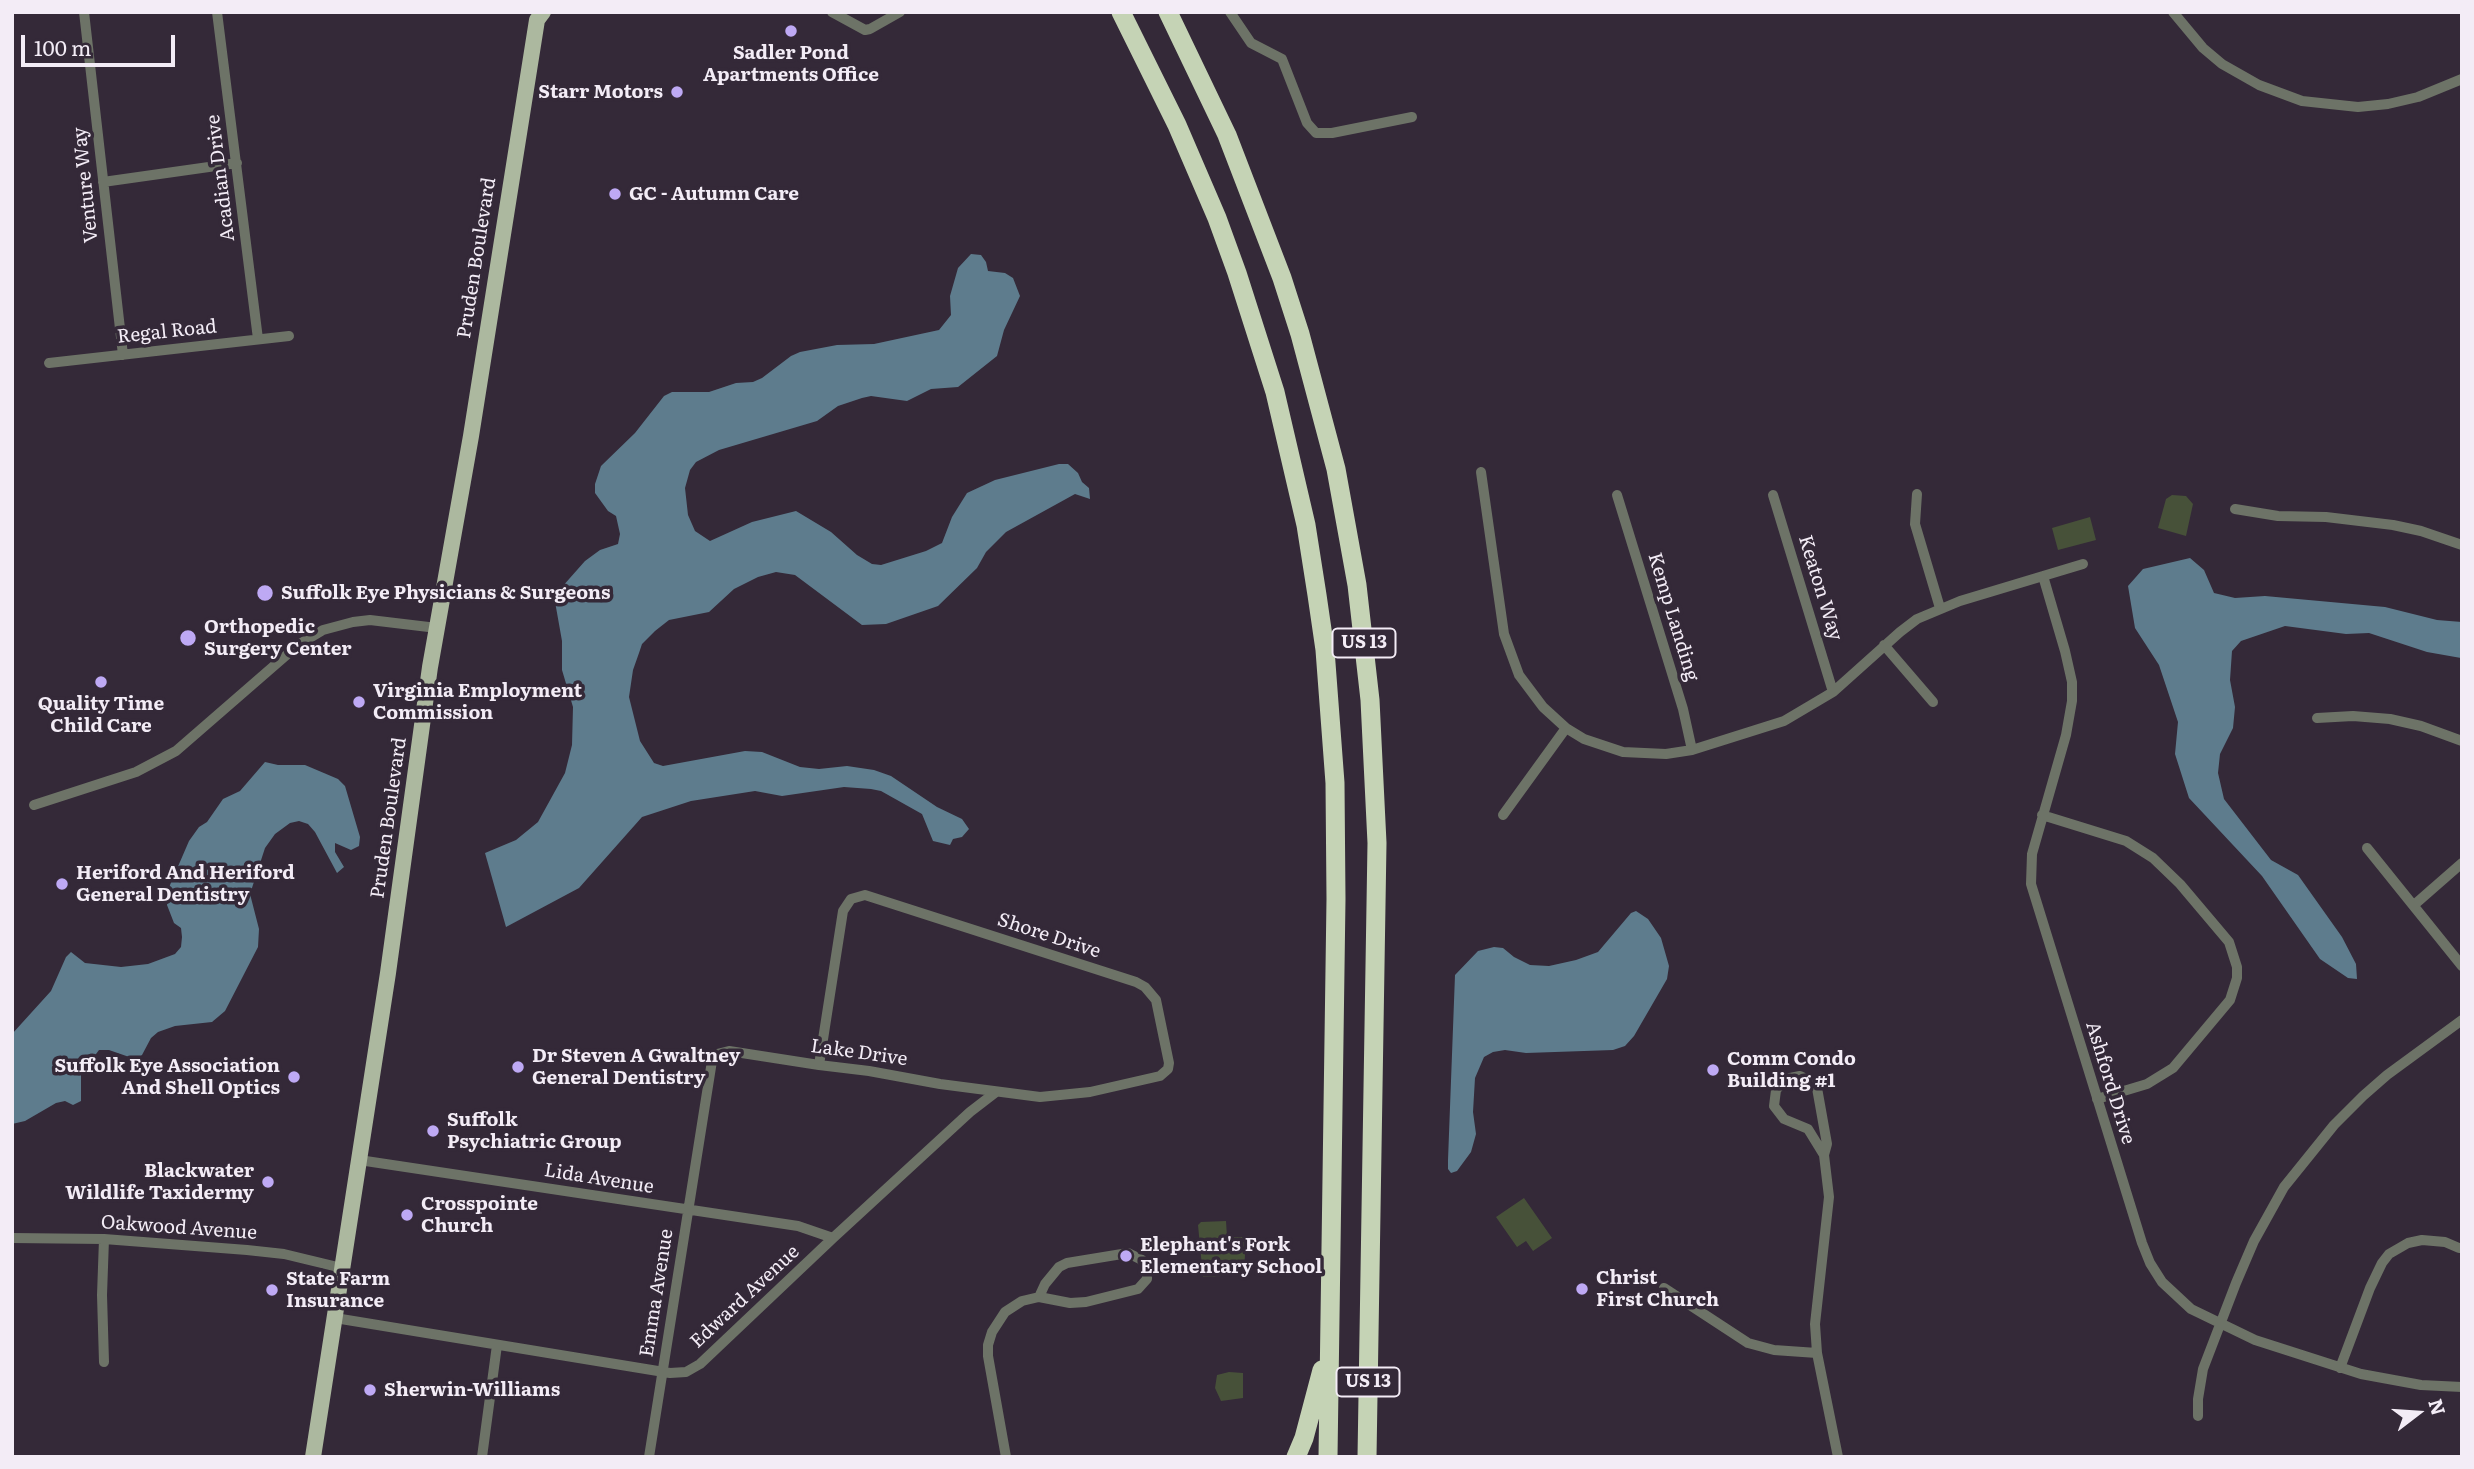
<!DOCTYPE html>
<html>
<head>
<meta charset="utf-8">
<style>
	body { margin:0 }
	#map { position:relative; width:2474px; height:1469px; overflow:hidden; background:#342938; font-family:Literata,serif }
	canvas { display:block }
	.frame { position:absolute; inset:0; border:14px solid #f3ecf6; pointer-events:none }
	.north { position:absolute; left:2383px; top:1378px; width:70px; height:70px; -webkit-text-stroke:5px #342938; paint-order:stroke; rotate:73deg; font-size:19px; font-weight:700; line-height:28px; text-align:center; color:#f3ecf6 }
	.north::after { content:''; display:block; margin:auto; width:24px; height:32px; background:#f3ecf6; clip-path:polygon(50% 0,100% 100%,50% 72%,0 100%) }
	.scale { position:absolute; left:21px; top:35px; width:154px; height:32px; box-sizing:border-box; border:4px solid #f3ecf6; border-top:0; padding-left:9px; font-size:21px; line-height:24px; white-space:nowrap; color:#f3ecf6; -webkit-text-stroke:5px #342938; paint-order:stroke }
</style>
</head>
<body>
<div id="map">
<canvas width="2474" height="1469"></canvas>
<div class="frame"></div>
<div class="north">N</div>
<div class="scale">100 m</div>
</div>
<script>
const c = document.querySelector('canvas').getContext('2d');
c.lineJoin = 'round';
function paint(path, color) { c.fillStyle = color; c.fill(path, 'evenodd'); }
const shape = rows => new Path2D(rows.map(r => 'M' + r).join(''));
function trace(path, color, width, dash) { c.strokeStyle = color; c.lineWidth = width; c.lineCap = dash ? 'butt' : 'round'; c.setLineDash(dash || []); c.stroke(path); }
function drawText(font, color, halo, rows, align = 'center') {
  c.font = font + ' Literata,serif'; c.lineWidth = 7; c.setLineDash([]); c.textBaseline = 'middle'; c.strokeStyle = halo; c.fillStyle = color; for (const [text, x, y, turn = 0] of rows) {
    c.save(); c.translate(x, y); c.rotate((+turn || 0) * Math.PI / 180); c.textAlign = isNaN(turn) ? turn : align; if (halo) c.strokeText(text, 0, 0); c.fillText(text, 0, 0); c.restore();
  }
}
paint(shape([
	[2172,495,2186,496,2193,504,2186,536,2158,528,2166,499],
	[2090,517,2096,540,2058,550,2052,528],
	[1524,1198,1552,1238,1533,1251,1526,1241,1517,1247,1496,1217],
	[1226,1221,1227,1237,1242,1237,1246,1239,1244,1271,1240,1275,1203,1277,1198,1225,1201,1222],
	[1229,1372,1243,1373,1243,1398,1221,1401,1215,1388,1217,1375]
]), '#475139');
paint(shape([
	[971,254,981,255,986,262,988,271,1005,273,1013,278,1020,296,1004,330,997,356,958,387,931,389,907,401,871,396,862,398,838,406,817,421,719,450,696,462,690,470,685,488,688,515,695,531,710,541,752,522,796,511,831,532,857,555,872,564,881,565,926,551,942,543,952,517,967,493,995,480,1059,464,1068,464,1078,473,1082,482,1089,488,1090,499,1075,494,1006,532,986,552,977,568,938,606,886,624,862,625,795,575,776,572,758,577,734,589,709,612,669,620,655,631,642,644,639,653,633,670,629,697,640,741,654,763,663,766,745,751,762,752,800,767,819,769,847,766,874,770,891,776,937,807,962,819,969,829,962,837,953,839,950,845,933,841,922,814,881,791,871,789,844,787,782,796,755,791,691,801,642,817,579,888,506,927,485,853,516,840,538,822,565,773,572,745,573,707,562,670,562,641,554,596,585,561,600,550,618,544,620,534,616,516,608,511,595,493,595,484,601,466,635,433,664,396,672,392,709,392,736,383,753,382,762,378,791,356,800,352,837,345,874,344,939,330,951,315,950,296,958,268],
	[2190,558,2204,570,2214,593,2235,598,2265,596,2385,607,2437,620,2462,622,2461,658,2427,652,2369,633,2346,634,2285,626,2241,641,2232,651,2230,680,2235,707,2233,728,2220,754,2218,773,2224,799,2271,860,2298,875,2342,937,2356,964,2357,979,2348,978,2320,959,2262,876,2189,798,2175,754,2178,722,2159,665,2135,628,2128,586,2143,569],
	[265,762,278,765,305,765,338,779,345,786,360,837,359,846,351,850,335,843,335,852,344,867,337,873,315,832,308,824,299,821,290,823,275,834,265,848,250,894,259,929,258,947,225,1011,212,1022,175,1026,158,1032,151,1038,142,1055,135,1059,109,1050,99,1050,81,1074,81,1101,73,1105,65,1101,56,1103,25,1121,12,1124,12,1034,51,991,66,957,71,952,85,963,121,967,148,964,175,954,181,947,182,937,181,928,174,923,167,905,168,895,170,885,189,841,199,827,207,822,223,799,240,791],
	[1636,911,1648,919,1661,938,1669,966,1667,979,1634,1036,1625,1046,1613,1050,1526,1053,1505,1050,1493,1052,1484,1057,1475,1078,1473,1112,1476,1134,1471,1152,1457,1171,1451,1173,1448,1169,1448,1160,1455,975,1478,951,1494,947,1503,948,1514,957,1530,965,1549,966,1576,960,1598,952,1631,913]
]), '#5e7c8d');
trace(shape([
	[84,12,123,355],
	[217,12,258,339],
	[832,12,865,30,870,29,900,12],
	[1230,12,1251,43,1282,59,1307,123,1316,133,1332,133,1412,117],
	[2173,12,2203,48,2222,64,2259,85,2302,101,2358,107,2388,104,2418,97,2462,79],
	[103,182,237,163],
	[49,363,289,336],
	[1481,472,1504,634,1519,675,1543,707,1566,728,1584,739,1623,752,1666,754,1692,750,1784,721,1833,692,1900,632,1917,619,1960,601,2083,564],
	[1917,494,1915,524,1940,608],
	[1617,495,1683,709,1692,750],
	[1773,495,1833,692],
	[2235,509,2278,516,2326,517,2393,525,2421,531,2462,545],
	[2043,576,2065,651,2072,682,2072,701,2066,735,2032,854,2031,884,2142,1243,2150,1263,2162,1282,2191,1309,2255,1340,2361,1374,2421,1385,2462,1387],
	[1884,645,1933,702],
	[2317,718,2353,716,2390,719,2421,726,2462,741],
	[34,805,136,772,176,751,298,645,323,630,353,622,370,620,437,628],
	[1503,815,1566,728],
	[2042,815,2126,841,2153,858,2180,884,2229,942,2237,967,2237,978,2230,1000,2173,1068,2147,1084,2097,1099],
	[2367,848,2462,966],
	[2414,905,2462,863],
	[1824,1155,1808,1129,1784,1119,1774,1106,1776,1090,1785,1079,1800,1076,1813,1082,1817,1088,1827,1144,1824,1155,1829,1197,1815,1324,1817,1353,1838,1457],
	[359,1160,798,1226,833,1238],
	[12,1238,104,1239,247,1250,284,1254,342,1268],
	[104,1239,102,1295,104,1362],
	[1128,1253,1142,1260,1147,1267,1147,1279,1138,1289,1086,1302,1070,1303,1039,1297,1045,1284,1059,1267,1067,1263,1128,1253],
	[1664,1288,1748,1343,1774,1350,1817,1353],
	[335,1318,670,1373,686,1372,700,1364,833,1238,970,1112,996,1092],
	[2340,1368,2370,1288,2382,1263,2389,1254,2408,1243,2422,1240,2445,1242,2459,1248],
	[2198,1416,2198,1399,2203,1369,2236,1283,2254,1241,2284,1187,2334,1125,2363,1096,2387,1075,2462,1020],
	[482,1457,497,1345],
	[649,1457,712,1061,717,1054,729,1051,819,1065,869,1071,940,1084,1040,1097,1090,1092,1160,1076,1168,1069,1169,1063,1156,1000,1145,987,1136,982,865,895,851,899,843,911,819,1065],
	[1006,1457,988,1356,988,1345,992,1332,1005,1312,1022,1301,1039,1297]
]), '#6d7367', 10);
trace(shape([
	[313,1457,388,973,430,667,471,436,537,20,543,12]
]), '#acb89f', 16);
trace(shape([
	[1121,12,1177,125,1217,218,1237,273,1275,392,1306,525,1317,595,1325,650,1335,783,1336,899,1328,1457],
	[1168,12,1227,135,1282,278,1300,334,1336,469,1357,585,1370,700,1377,843,1367,1457],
	[1296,1457,1304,1438,1322,1370]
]), '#c5d3b5', 19);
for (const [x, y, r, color] of [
	[791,31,7,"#bea9f4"],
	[677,92,7,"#bea9f4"],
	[615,194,7,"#bea9f4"],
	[265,593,9,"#bea9f4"],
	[188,638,9,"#bea9f4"],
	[101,682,7,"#bea9f4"],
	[359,702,7,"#bea9f4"],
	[62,884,7,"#bea9f4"],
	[518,1067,7,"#bea9f4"],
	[1713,1070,7,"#bea9f4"],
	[294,1077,7,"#bea9f4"],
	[433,1131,7,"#bea9f4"],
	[268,1182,7,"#bea9f4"],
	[407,1215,7,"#bea9f4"],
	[1126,1256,7,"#bea9f4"],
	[1582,1289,7,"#bea9f4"],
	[272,1290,7,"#bea9f4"],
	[370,1390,7,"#bea9f4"]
]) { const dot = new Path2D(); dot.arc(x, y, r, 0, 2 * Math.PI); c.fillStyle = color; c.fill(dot); trace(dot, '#342938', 2.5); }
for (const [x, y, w] of [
	[1364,643,63],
	[1368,1382,63]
]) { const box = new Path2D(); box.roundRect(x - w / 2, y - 14.5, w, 29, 5); c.fillStyle = '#342938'; c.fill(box); trace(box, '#f3ecf6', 2); }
drawText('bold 18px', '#f3ecf6', null, [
	["US 13",1364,643],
	["US 13",1368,1382]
]);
drawText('bold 19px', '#f3ecf6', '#342938', [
	["Sadler Pond",791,53,"center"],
	["Apartments Office",791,75,"center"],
	["Starr Motors",663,92,"right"],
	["GC - Autumn Care",629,194],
	["Suffolk Eye Physicians & Surgeons",281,593],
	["Orthopedic",204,627],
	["Surgery Center",204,649],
	["Virginia Employment",373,691],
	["Commission",373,713],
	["Quality Time",101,704,"center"],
	["Child Care",101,726,"center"],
	["Heriford And Heriford",76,873],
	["General Dentistry",76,895],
	["Dr Steven A Gwaltney",532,1056],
	["General Dentistry",532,1078],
	["Comm Condo",1727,1059],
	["Building #1",1727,1081],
	["Suffolk Eye Association",280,1066,"right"],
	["And Shell Optics",280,1088,"right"],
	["Suffolk",447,1120],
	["Psychiatric Group",447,1142],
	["Blackwater",254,1171,"right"],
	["Wildlife Taxidermy",254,1193,"right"],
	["Crosspointe",421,1204],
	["Church",421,1226],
	["Elephant's Fork",1140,1245],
	["Elementary School",1140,1267],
	["Christ",1596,1278],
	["First Church",1596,1300],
	["State Farm",286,1279],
	["Insurance",286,1301],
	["Sherwin-Williams",384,1390]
], 'left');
drawText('19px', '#f3ecf6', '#342938', [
	["Acadian Drive",221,178,-97],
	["Venture Way",86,185,-96],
	["Pruden Boulevard",477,258,-81],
	["Regal Road",167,332,-6],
	["Keaton Way",1820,588,73],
	["Kemp Landing",1673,617,73],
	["Pruden Boulevard",389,818,-82],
	["Shore Drive",1049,936,18],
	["Lake Drive",859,1053,8],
	["Ashford Drive",2110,1083,73],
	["Lida Avenue",599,1179,9],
	["Oakwood Avenue",179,1228,4],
	["Emma Avenue",657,1293,-81],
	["Edward Avenue",745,1297,-43]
]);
</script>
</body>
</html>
